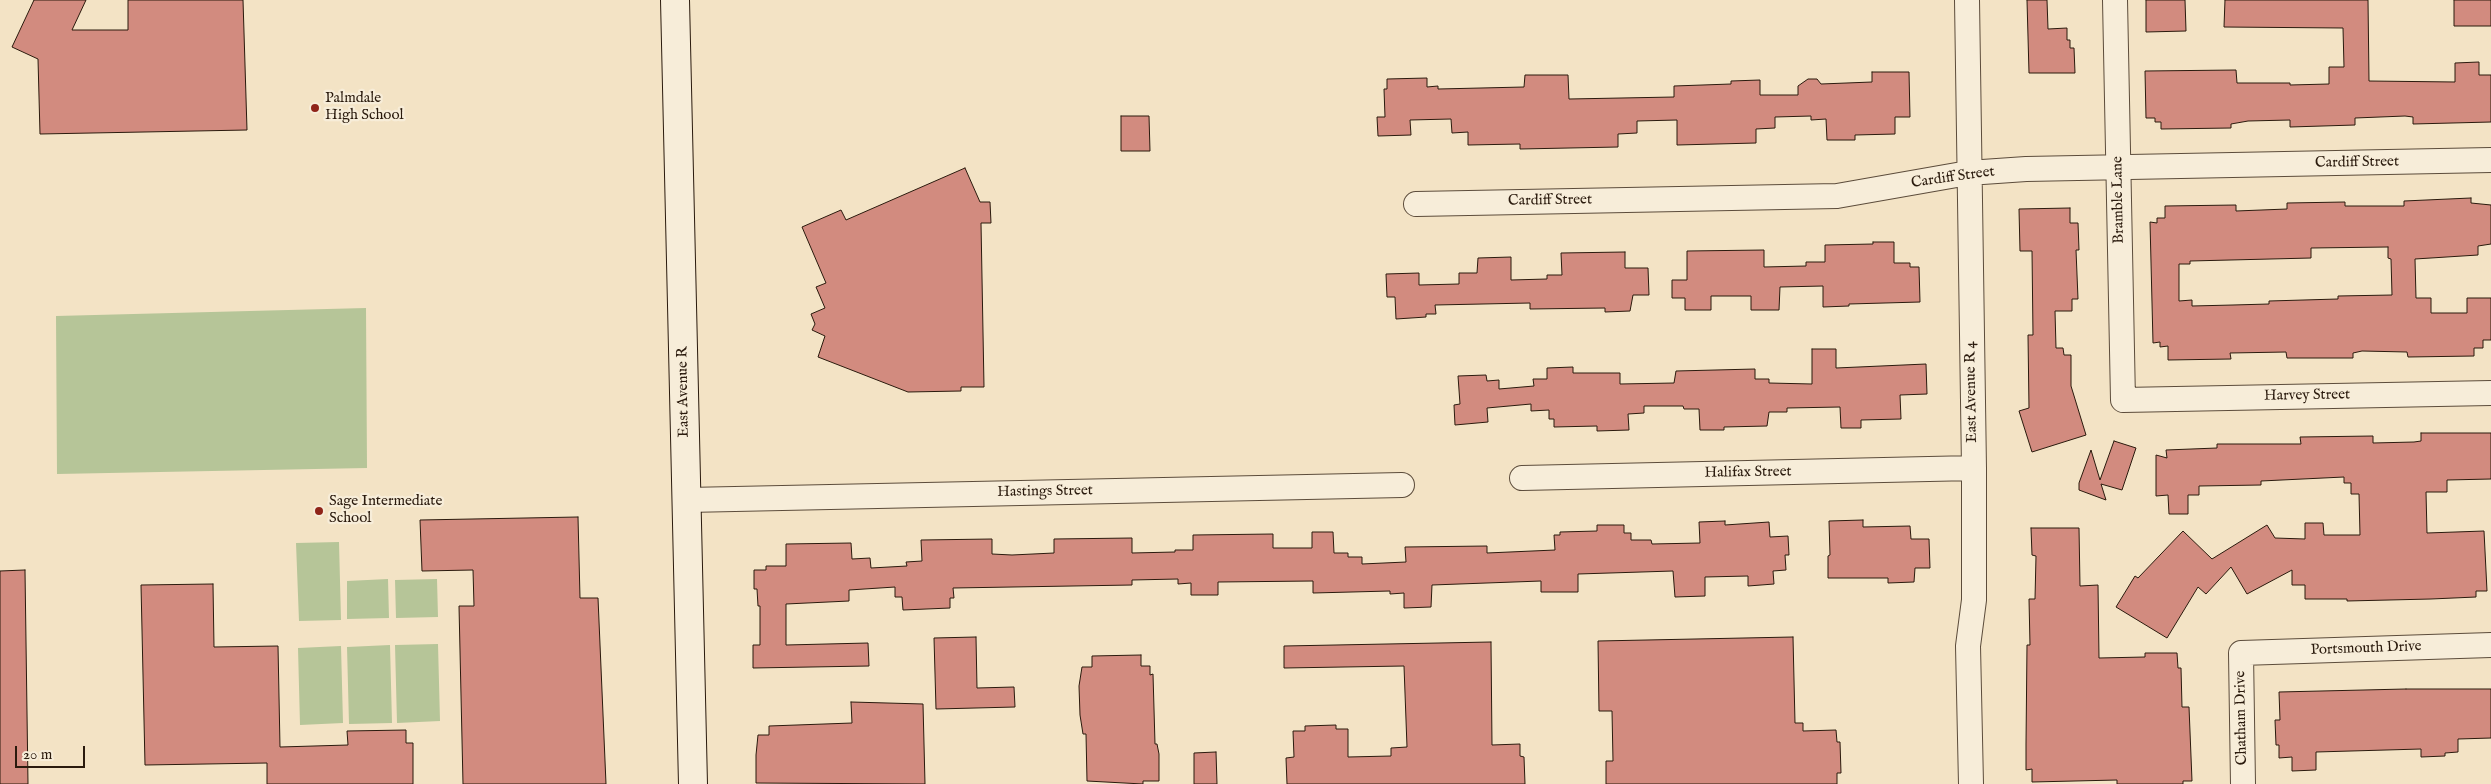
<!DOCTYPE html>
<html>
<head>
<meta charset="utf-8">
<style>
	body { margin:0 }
	#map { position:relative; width:2491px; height:784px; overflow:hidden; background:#f3e3c5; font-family:"IM FELL English",serif }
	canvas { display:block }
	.scale { position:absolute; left:15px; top:746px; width:70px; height:22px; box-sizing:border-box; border:2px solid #2a1a0d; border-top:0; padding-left:6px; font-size:15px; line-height:18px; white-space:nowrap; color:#2a1a0d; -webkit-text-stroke:4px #f7edd9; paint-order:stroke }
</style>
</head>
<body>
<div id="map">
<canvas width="2491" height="784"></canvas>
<div class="scale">20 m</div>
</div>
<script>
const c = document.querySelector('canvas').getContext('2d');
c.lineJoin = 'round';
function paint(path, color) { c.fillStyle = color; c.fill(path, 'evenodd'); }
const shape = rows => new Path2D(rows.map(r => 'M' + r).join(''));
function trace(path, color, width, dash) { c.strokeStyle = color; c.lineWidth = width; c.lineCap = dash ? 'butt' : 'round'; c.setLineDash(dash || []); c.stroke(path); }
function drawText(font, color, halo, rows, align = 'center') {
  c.font = font + ' "IM FELL English",serif'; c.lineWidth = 4.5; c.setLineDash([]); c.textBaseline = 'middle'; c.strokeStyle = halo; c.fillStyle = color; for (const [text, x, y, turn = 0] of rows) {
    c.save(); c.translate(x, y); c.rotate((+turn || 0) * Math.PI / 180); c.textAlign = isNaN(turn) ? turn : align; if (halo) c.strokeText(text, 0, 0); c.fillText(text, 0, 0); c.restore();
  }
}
paint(shape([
	[366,308,367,468,57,474,56,316],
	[339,542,341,620,299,621,296,543],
	[388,579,389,618,347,619,347,581],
	[437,579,438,617,396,618,395,580],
	[438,644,440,721,397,723,395,645],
	[390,645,392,723,349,724,347,647],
	[341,646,343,723,300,725,298,648]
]), '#b6c598');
const building = shape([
	[34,0,86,0,72,30,128,30,128,0,243,0,247,130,40,134,38,59,12,47,34,0],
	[2027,0,2047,0,2048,29,2067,28,2067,40,2070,40,2070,48,2074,48,2075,73,2029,73,2027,0],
	[2146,0,2185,0,2186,31,2146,32,2146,0],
	[2225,0,2368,0,2369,81,2455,82,2455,63,2479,62,2479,75,2491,75,2491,122,2413,124,2413,117,2405,116,2355,118,2355,125,2290,127,2290,120,2248,121,2231,124,2231,128,2161,129,2161,122,2155,122,2155,118,2146,118,2145,71,2236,70,2237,83,2290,83,2290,85,2329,84,2329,67,2344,67,2343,28,2224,27,2225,0],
	[2454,0,2491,0,2491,26,2454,26,2454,0],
	[1872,72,1909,72,1910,117,1895,117,1895,134,1855,135,1855,140,1827,140,1826,119,1811,120,1811,116,1775,117,1775,128,1756,129,1756,143,1677,145,1677,120,1637,121,1637,133,1618,134,1618,147,1520,149,1520,144,1468,145,1468,132,1452,133,1451,119,1410,120,1411,135,1378,136,1377,117,1385,117,1384,89,1387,89,1387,79,1427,78,1427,87,1438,86,1438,89,1524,87,1525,75,1568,75,1569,99,1674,97,1674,86,1731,84,1731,81,1760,80,1760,95,1798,95,1798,86,1808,79,1817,79,1821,84,1872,82,1872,72],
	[1121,116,1149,116,1150,151,1121,151,1121,116],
	[965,168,980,202,990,202,991,223,981,223,984,387,961,387,961,391,908,392,818,357,825,336,812,330,815,324,811,314,825,308,816,287,826,283,802,227,841,210,846,220,965,168],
	[2471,198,2471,203,2491,205,2491,244,2478,246,2478,255,2415,259,2416,298,2431,298,2431,313,2467,313,2467,298,2491,298,2491,340,2483,340,2483,348,2474,348,2474,356,2408,357,2407,352,2362,351,2353,353,2353,358,2287,358,2286,352,2230,353,2231,359,2168,360,2168,346,2160,347,2160,342,2153,343,2150,222,2157,223,2157,218,2165,218,2165,206,2236,205,2236,211,2287,209,2287,203,2345,202,2345,206,2404,206,2404,201,2471,198],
	[2388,247,2388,258,2391,259,2392,295,2338,296,2338,299,2269,301,2269,304,2233,305,2192,306,2192,300,2179,301,2179,264,2190,264,2190,261,2311,258,2311,248,2388,247],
	[2070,208,2070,223,2078,223,2079,250,2076,250,2078,299,2072,299,2072,311,2055,311,2056,348,2063,348,2064,355,2071,355,2071,386,2086,435,2032,452,2019,411,2029,408,2028,335,2033,335,2032,251,2020,251,2019,209,2070,208],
	[1873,242,1894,242,1894,263,1910,263,1910,267,1919,267,1920,302,1849,304,1849,306,1823,307,1823,286,1780,287,1779,310,1751,310,1751,296,1711,296,1711,310,1685,310,1685,298,1672,298,1672,280,1687,280,1687,251,1764,250,1764,267,1806,266,1806,262,1825,262,1825,245,1873,244,1873,242],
	[1625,252,1625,268,1648,268,1649,295,1633,295,1630,311,1605,312,1605,308,1530,309,1530,303,1435,305,1436,314,1426,314,1426,317,1396,319,1395,297,1387,297,1386,274,1419,273,1419,285,1459,284,1459,273,1477,273,1478,258,1511,257,1511,280,1547,279,1547,275,1562,275,1561,253,1625,252],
	[1812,349,1836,349,1836,368,1926,364,1927,394,1900,395,1901,419,1861,420,1861,428,1841,428,1840,407,1787,408,1787,412,1769,412,1767,426,1724,427,1724,430,1700,430,1699,409,1684,409,1683,406,1644,406,1644,413,1628,414,1629,430,1597,431,1597,426,1554,427,1554,419,1549,419,1549,410,1531,411,1531,404,1487,408,1488,422,1455,425,1454,405,1460,404,1458,376,1486,375,1487,381,1499,380,1499,389,1534,386,1533,379,1547,379,1547,368,1573,367,1573,373,1620,373,1620,384,1674,383,1676,371,1755,369,1755,379,1769,379,1769,383,1812,384,1812,349],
	[2421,433,2491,433,2491,479,2447,480,2447,492,2426,492,2427,533,2484,531,2487,591,2476,591,2476,597,2431,599,2347,601,2347,599,2305,599,2305,585,2292,585,2292,570,2247,594,2231,567,2206,594,2198,587,2167,638,2116,607,2135,576,2138,578,2183,531,2212,559,2267,525,2275,538,2305,539,2305,523,2323,523,2324,535,2360,535,2359,494,2351,494,2351,483,2344,483,2344,477,2261,481,2261,485,2199,486,2199,495,2188,495,2188,514,2169,514,2168,495,2156,496,2156,455,2167,458,2166,450,2217,448,2217,444,2301,444,2300,437,2373,436,2373,443,2414,442,2421,441,2421,433],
	[2114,441,2136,448,2122,490,2101,484,2106,500,2079,490,2079,483,2091,450,2100,480,2114,441],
	[578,517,580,598,598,598,606,784,463,784,459,606,474,606,473,570,422,571,420,520,578,517],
	[1863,520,1863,527,1910,526,1911,539,1929,539,1930,568,1915,568,1914,582,1888,583,1888,578,1828,578,1828,556,1830,555,1829,521,1863,520],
	[1725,521,1725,525,1769,522,1770,537,1788,536,1789,555,1785,555,1786,570,1773,571,1774,584,1748,586,1748,576,1705,577,1705,596,1675,597,1673,571,1578,574,1578,592,1541,592,1541,581,1432,585,1431,607,1404,608,1404,593,1390,594,1390,591,1313,593,1313,581,1218,582,1218,595,1191,595,1191,583,1178,584,1178,579,1132,580,1132,585,953,588,954,598,950,598,950,608,903,610,902,597,895,597,895,587,849,590,849,601,786,604,786,645,868,643,869,666,753,668,753,645,760,645,760,606,758,606,757,589,754,589,754,570,766,570,766,566,786,566,786,544,851,543,852,559,870,558,871,568,907,566,906,562,922,561,921,540,992,539,992,554,1012,555,1054,553,1054,539,1132,538,1132,553,1175,552,1175,550,1193,550,1193,535,1273,534,1273,548,1312,548,1312,532,1333,532,1334,553,1348,553,1348,557,1362,557,1362,564,1406,562,1405,547,1487,546,1487,553,1555,550,1554,535,1560,535,1560,532,1597,531,1597,525,1624,525,1624,533,1631,533,1631,540,1651,540,1652,544,1700,543,1699,522,1725,521],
	[2031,528,2079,528,2080,586,2098,585,2099,658,2145,657,2145,653,2177,653,2178,668,2181,668,2182,707,2189,707,2192,781,2183,781,2183,784,2117,784,2117,780,2032,782,2032,769,2026,770,2026,744,2027,645,2030,645,2029,599,2035,599,2036,556,2032,555,2031,528],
	[25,570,28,784,0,784,0,571,25,570],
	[213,584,214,647,278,646,280,747,348,745,347,731,406,730,406,743,413,743,413,784,267,784,267,763,145,765,141,585,213,584],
	[976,637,977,688,1014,687,1015,707,936,709,934,638,976,637],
	[1793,637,1795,723,1803,723,1803,731,1836,730,1837,742,1840,742,1841,773,1837,773,1837,784,1606,784,1606,761,1613,761,1612,711,1599,711,1598,641,1793,637],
	[1491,642,1492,745,1520,744,1520,756,1524,757,1525,784,1287,784,1286,758,1294,757,1293,731,1305,731,1305,726,1336,725,1336,729,1348,729,1348,757,1391,756,1391,748,1407,747,1404,666,1284,668,1284,646,1491,642],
	[1141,655,1141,666,1150,666,1150,675,1153,674,1155,744,1157,744,1159,754,1159,781,1143,781,1143,784,1087,781,1086,734,1083,734,1080,715,1079,686,1082,667,1092,667,1092,656,1141,655],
	[2406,689,2491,689,2491,738,2458,739,2458,752,2445,753,2445,756,2421,757,2421,749,2316,752,2316,770,2292,771,2292,757,2279,758,2279,745,2276,745,2275,720,2280,720,2279,692,2406,689],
	[851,702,923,704,925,784,756,783,756,755,758,735,769,735,769,726,852,723,851,702],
	[1216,752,1217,784,1194,784,1194,753,1216,752]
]);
paint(building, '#d28b7f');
trace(building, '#2a1a0d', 1);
const street = shape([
	[1967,0,1974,468,1974,600,1968,646,1971,784],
	[2115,0,2123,400,2491,393],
	[1416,204,1837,196,1968,173,2026,169,2491,160],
	[1522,478,1974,468],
	[687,500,1402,485],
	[2243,784,2241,653,2491,645]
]);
const secondary = shape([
	[675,0,693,784]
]);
trace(street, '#5c4c3b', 26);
trace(secondary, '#2a1a0d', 30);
trace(street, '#f7edd9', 24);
trace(secondary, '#f7edd9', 28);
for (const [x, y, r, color] of [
	[315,108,5,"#8f2418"],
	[319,511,5,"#8f2418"]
]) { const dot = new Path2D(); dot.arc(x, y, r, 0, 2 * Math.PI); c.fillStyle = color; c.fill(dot); trace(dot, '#f7edd9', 2); }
drawText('15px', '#2a1a0d', '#f7edd9', [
	["Palmdale",325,99],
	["High School",325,116],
	["Sage Intermediate",329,502],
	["School",329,519]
], 'left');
drawText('15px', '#2a1a0d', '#f7edd9', [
	["Cardiff Street",2357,163,-1],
	["Cardiff Street",1953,178,-8],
	["Bramble Lane",2119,200,-91],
	["Cardiff Street",1550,201,-1],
	["East Avenue R",684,392,-91],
	["East Avenue R 4",1972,392,-91],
	["Harvey Street",2307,396,-1],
	["Halifax Street",1748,473,-1],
	["Hastings Street",1045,492,-1],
	["Portsmouth Drive",2366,649,-2],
	["Chatham Drive",2242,718,-91]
]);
</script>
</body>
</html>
